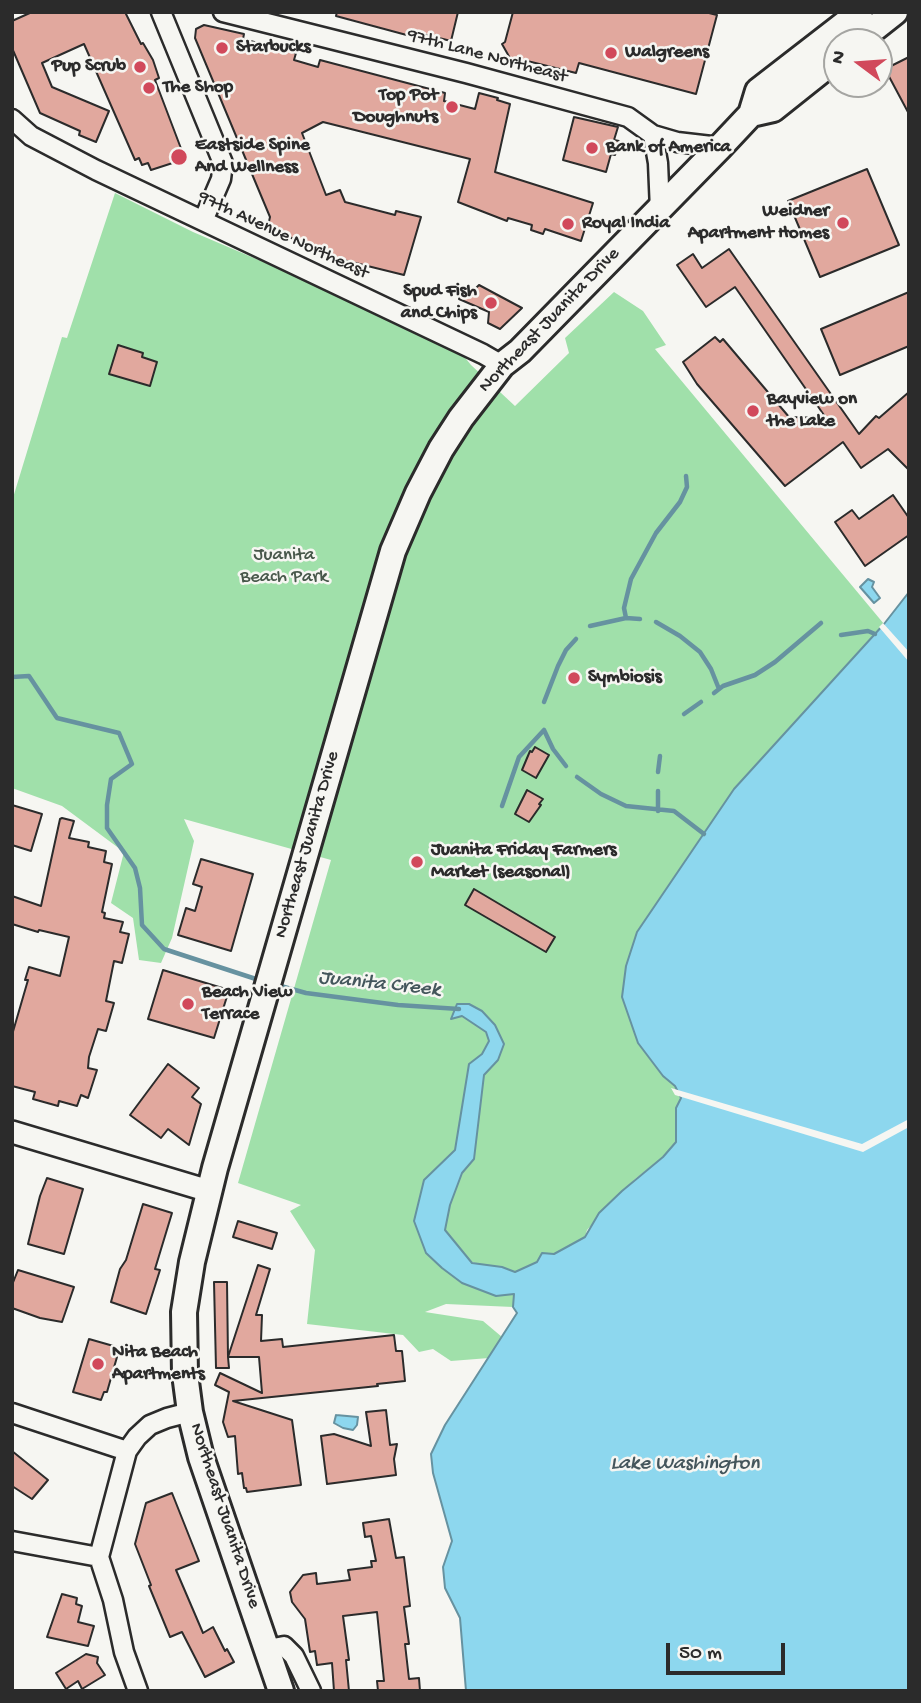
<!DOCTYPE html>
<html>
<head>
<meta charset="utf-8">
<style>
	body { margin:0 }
	#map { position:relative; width:921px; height:1703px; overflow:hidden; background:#f6f6f2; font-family:"Gochi Hand",sans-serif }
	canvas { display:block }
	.frame { position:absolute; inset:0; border:14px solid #2b2b2b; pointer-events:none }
	.north { position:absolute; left:823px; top:28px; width:70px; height:70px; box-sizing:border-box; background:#f6f6f2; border:2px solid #a5a5a2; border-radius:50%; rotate:286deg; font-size:19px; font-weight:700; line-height:28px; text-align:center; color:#2b2b2b }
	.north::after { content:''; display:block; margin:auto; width:24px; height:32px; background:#d1495b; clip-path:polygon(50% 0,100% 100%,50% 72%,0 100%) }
	.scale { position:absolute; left:666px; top:1643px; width:119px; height:32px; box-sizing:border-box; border:4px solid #2b2b2b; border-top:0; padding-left:9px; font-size:21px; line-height:24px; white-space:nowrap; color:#2b2b2b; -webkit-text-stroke:5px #f6f6f2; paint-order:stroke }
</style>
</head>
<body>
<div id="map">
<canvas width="921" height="1703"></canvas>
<div class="frame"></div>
<div class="north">N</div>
<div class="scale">50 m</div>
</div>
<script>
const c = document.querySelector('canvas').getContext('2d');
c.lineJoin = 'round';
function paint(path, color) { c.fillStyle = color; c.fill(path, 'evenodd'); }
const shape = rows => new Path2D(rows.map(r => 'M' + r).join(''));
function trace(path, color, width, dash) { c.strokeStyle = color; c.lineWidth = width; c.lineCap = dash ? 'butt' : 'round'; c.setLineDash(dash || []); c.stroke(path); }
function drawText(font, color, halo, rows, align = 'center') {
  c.font = font + ' "Gochi Hand",sans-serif'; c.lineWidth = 5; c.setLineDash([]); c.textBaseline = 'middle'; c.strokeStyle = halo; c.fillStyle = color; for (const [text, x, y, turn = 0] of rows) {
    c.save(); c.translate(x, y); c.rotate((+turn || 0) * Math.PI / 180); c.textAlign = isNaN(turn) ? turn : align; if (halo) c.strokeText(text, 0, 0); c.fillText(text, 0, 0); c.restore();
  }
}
paint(shape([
	[115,193,193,232,343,296,462,354,471,365,515,406,569,353,565,338,614,292,643,311,666,345,655,349,884,624,734,789,637,932,622,997,638,1043,663,1076,675,1086,681,1098,676,1108,676,1142,663,1157,635,1179,587,1230,585,1237,518,1278,476,1263,426,1253,462,1283,515,1294,513,1307,446,1304,425,1312,483,1321,502,1337,489,1358,451,1361,433,1349,419,1352,403,1335,307,1324,315,1250,290,1211,301,1205,238,1183,331,860,184,819,194,841,172,938,161,963,139,960,133,918,111,903,124,852,62,806,12,788,12,501,62,337,67,338]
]), '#a0e0aa');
const water = shape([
	[868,579,874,582,872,587,880,598,874,603,860,587,868,579],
	[909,592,909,1691,466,1691,460,1618,445,1588,443,1567,452,1541,433,1473,431,1454,445,1425,517,1313,513,1307,514,1294,496,1296,462,1283,442,1268,426,1253,414,1221,424,1180,455,1150,469,1064,482,1054,489,1041,486,1032,462,1016,451,1019,457,1004,469,1004,482,1011,495,1025,504,1044,498,1060,484,1075,474,1159,462,1173,450,1205,445,1230,472,1263,502,1267,515,1272,537,1262,542,1253,554,1254,585,1237,599,1213,622,1191,663,1157,676,1142,676,1108,681,1098,675,1086,663,1076,638,1043,622,997,626,966,637,932,734,789,884,624,909,592],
	[336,1415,358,1417,357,1425,353,1430,343,1428,334,1423,336,1415]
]);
paint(water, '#8dd7ee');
trace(water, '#6692a0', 2);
paint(shape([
	[883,623,909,652,909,662,879,627],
	[671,1088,862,1144,909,1119,909,1127,863,1152,675,1095]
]), '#f6f6f2');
trace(shape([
	[626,618,624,608,631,579,656,533,680,502,687,487,686,476],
	[656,622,680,636,700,652,711,669,719,689],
	[590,626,626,618,640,619],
	[841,635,868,631,875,634],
	[12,677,29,676,57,718,119,733,132,764,111,779,107,805,107,828,135,868,140,888,142,925,164,949,262,981],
	[714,693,723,686,755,675,775,662,821,623],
	[544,702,558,666,566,650,576,639],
	[684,714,701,702],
	[658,772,660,756],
	[577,777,601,794,626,806,674,811,704,834],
	[658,791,658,811],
	[502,806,519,757,544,730,553,749,566,766],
	[277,985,306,993,398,1005,459,1009]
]), '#6692a0', 4.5);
const building = shape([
	[32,12,125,12,141,44,143,43,153,60,159,78,155,80,185,159,151,170,148,163,142,165,139,158,135,160,84,44,42,63,52,87,109,111,96,142,79,135,80,131,40,113,12,48,12,21,32,12],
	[337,12,458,12,451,41,415,32,414,37,336,16,337,12],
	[513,12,705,12,717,15,696,94,579,63,576,73,515,58,511,60,502,44,505,42,513,12],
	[204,25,244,34,243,39,296,53,294,60,318,67,320,60,445,93,444,101,475,109,479,93,498,98,497,100,510,104,495,172,593,203,581,241,545,229,543,234,531,230,532,225,508,218,507,221,458,202,470,159,323,122,302,133,326,195,340,190,345,202,395,215,396,211,421,217,404,275,327,256,268,226,270,217,195,38,196,29,204,25],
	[909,57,909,114,885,69,909,57],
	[574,117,618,127,614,140,619,141,615,155,611,154,606,172,563,160,574,117],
	[867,169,899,245,820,277,788,201,867,169],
	[729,249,859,434,876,416,879,418,909,392,909,470,888,449,861,468,843,442,785,486,697,384,683,362,715,337,720,342,723,339,789,417,826,418,735,287,706,307,677,265,693,254,702,268,729,249],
	[479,285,522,308,500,329,488,323,489,312,459,299,463,286,474,290,479,285],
	[909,292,909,346,840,375,821,329,909,292],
	[118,345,143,353,142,357,157,362,150,386,109,374,118,345],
	[893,495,909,518,909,535,865,566,835,522,852,510,859,519,893,495],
	[535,747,549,755,536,778,522,770,530,751,532,752,535,747],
	[527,790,543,799,539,804,541,805,529,822,515,814,527,790],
	[12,805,42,814,31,851,12,845,12,805],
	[62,818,74,821,69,838,89,842,88,847,106,851,104,862,112,864,102,912,105,913,104,918,123,922,120,932,129,934,122,963,114,961,106,1001,114,1003,106,1031,98,1029,89,1057,88,1068,97,1070,88,1098,81,1095,77,1106,59,1101,58,1106,33,1099,35,1092,12,1086,12,1035,28,980,25,980,29,967,60,976,69,937,39,930,38,932,12,924,12,896,41,906,60,819,62,818],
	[201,859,253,874,231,951,178,935,186,908,195,911,202,887,193,884,201,859],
	[474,889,555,937,546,952,465,905,474,889],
	[163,970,229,990,214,1038,148,1019,163,970],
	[168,1064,199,1088,192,1097,201,1104,189,1145,168,1129,161,1138,130,1115,168,1064],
	[47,1178,83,1189,64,1254,28,1244,40,1196,47,1178],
	[143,1204,172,1213,155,1269,160,1270,146,1314,111,1302,120,1269,126,1260,143,1204],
	[238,1221,277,1233,272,1249,233,1237,238,1221],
	[258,1265,270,1269,256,1315,262,1315,261,1341,282,1339,283,1347,394,1335,396,1351,402,1351,405,1381,377,1384,378,1386,233,1401,292,1420,301,1485,247,1492,246,1488,244,1488,242,1473,238,1474,235,1436,228,1437,223,1422,229,1392,215,1385,220,1373,262,1393,259,1357,228,1357,229,1368,216,1368,214,1282,227,1282,228,1357,258,1265],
	[18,1270,74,1287,62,1322,40,1318,12,1308,12,1285,18,1270],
	[89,1339,117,1347,114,1356,117,1357,107,1392,104,1392,101,1400,73,1392,89,1339],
	[386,1410,390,1445,397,1444,394,1459,396,1475,327,1484,321,1436,334,1434,371,1446,366,1412,386,1410],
	[12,1451,48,1480,32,1499,12,1486,12,1451],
	[172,1493,199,1561,176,1570,203,1633,213,1627,225,1651,227,1649,234,1662,205,1677,182,1632,170,1637,149,1586,151,1585,135,1544,146,1503,172,1493],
	[389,1519,396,1558,404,1557,410,1606,404,1607,409,1644,405,1644,409,1679,419,1678,420,1691,378,1691,377,1681,384,1681,377,1612,343,1616,349,1660,346,1660,349,1691,334,1691,332,1663,317,1665,315,1651,310,1652,305,1619,292,1602,290,1592,303,1575,316,1573,317,1584,350,1580,348,1570,372,1567,371,1561,376,1561,371,1536,365,1537,363,1523,389,1519],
	[62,1594,77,1598,76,1604,82,1606,78,1622,94,1626,88,1646,47,1637,62,1594],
	[86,1654,98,1657,97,1663,105,1675,82,1689,78,1681,66,1689,56,1673,86,1654]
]);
paint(building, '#e1a89e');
trace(building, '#2b2b2b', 2);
const minor = shape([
	[161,12,223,163,221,179,203,221],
	[223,12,466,73,628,117,653,135,677,142,720,147],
	[12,119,31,136,96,170,483,354,502,365],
	[653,135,658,163,660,210],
	[12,1413,127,1451],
	[12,1541,99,1557],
	[268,1649,284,1646,294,1656,311,1691],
	[138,1691,124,1652,113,1600,99,1557,127,1451,137,1437,150,1425,167,1418,190,1412]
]);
const tertiary = shape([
	[12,1132,209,1191]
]);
const secondary = shape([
	[857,42,895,12],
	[751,114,773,109,837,58],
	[281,1691,201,1457,190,1412,185,1374,184,1312,192,1262,215,1168,393,551,418,493,441,449,461,418,502,365,520,351,720,147,751,114,758,91,860,12]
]);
trace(minor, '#2b2b2b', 23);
trace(tertiary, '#2b2b2b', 26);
trace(secondary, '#2b2b2b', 30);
trace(minor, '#f6f6f2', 18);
trace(tertiary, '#f6f6f2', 21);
trace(secondary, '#f6f6f2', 24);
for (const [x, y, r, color] of [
	[222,48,7,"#d1495b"],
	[611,53,7,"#d1495b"],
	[140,67,7,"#d1495b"],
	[149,88,7,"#d1495b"],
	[452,107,7,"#d1495b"],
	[592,148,7,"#d1495b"],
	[179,157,9,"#d1495b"],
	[843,223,7,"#d1495b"],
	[568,224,7,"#d1495b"],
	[491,303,7,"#d1495b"],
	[753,411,7,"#d1495b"],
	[574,678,7,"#d1495b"],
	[417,862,7,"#d1495b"],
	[188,1004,7,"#d1495b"],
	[98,1364,7,"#d1495b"]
]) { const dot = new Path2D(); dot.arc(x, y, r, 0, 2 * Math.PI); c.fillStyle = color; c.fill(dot); trace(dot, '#f6f6f2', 2.5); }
drawText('bold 19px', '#2b2b2b', '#f6f6f2', [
	["Starbucks",236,48],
	["Walgreens",625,53],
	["Pup Scrub",126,67,"right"],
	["The Shop",163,88],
	["Top Pot",438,96,"right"],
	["Doughnuts",438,118,"right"],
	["Eastside Spine",195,146],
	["And Wellness",195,168],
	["Bank of America",606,148],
	["Weidner",829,212,"right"],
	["Apartment Homes",829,234,"right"],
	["Royal India",582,224],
	["Spud Fish",477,292,"right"],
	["and Chips",477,314,"right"],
	["Bayview on",767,400],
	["the Lake",767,422],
	["Symbiosis",588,678],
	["Juanita Friday Farmers",431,851],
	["Market (seasonal)",431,873],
	["Beach View",202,993],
	["Terrace",202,1015],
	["Nita Beach",112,1353],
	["Apartments",112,1375]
], 'left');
drawText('19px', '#2b2b2b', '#f6f6f2', [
	["97th Lane Northeast",487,57,15],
	["97th Avenue Northeast",283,236,25],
	["Northeast Juanita Drive",550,321,-46],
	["Northeast Juanita Drive",308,845,-74],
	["Northeast Juanita Drive",224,1516,72]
]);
drawText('19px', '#48584b', '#f6f6f2', [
	["Juanita",284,556],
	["Beach Park",284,578]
]);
drawText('italic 21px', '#44565c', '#f6f6f2', [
	["Juanita Creek",379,985,6],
	["Lake Washington",685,1465]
]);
</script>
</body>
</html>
